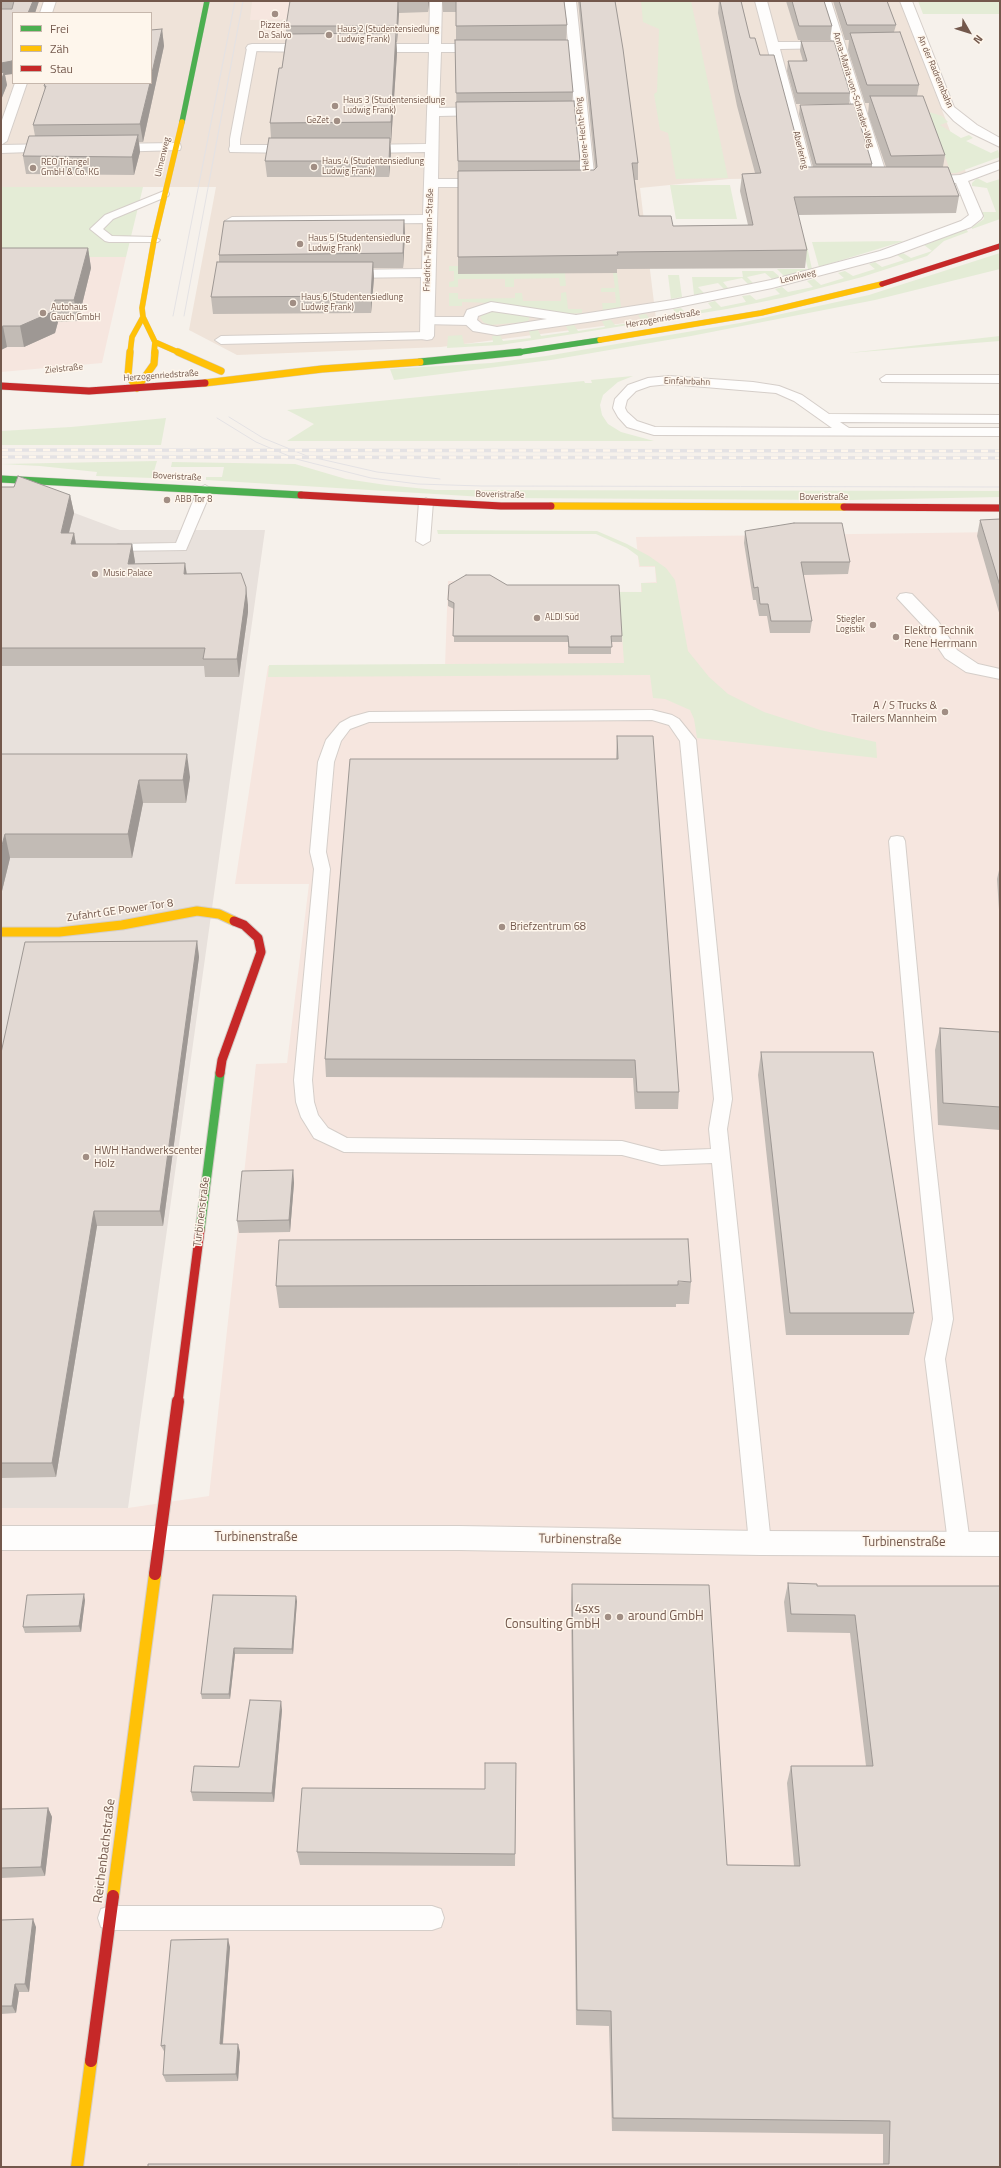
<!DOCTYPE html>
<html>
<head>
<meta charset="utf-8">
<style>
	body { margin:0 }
	#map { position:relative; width:1001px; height:2168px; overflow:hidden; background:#f6f1eb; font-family:"Titillium Web",sans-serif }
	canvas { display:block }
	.frame { position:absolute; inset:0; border:2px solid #73584c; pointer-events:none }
	.legend { position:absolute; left:12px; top:12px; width:140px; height:72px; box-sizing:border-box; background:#fef6ec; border:1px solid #c6b7ac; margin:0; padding:5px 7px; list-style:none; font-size:12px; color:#73584c }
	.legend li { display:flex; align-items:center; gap:8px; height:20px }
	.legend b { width:20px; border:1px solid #c6b7ac }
	.north { position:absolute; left:949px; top:12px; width:40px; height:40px; -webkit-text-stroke:3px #fef6ec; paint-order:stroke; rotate:129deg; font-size:11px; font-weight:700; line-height:16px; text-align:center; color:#73584c }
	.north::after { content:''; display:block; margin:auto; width:14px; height:18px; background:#73584c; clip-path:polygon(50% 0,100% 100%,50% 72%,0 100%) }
</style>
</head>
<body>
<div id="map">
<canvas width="1001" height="2168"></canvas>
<div class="frame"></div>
<ul class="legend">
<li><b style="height:5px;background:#4caf50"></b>Frei</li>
<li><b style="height:5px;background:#ffc107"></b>Zäh</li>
<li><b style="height:5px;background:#c62828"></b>Stau</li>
</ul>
<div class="north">N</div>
</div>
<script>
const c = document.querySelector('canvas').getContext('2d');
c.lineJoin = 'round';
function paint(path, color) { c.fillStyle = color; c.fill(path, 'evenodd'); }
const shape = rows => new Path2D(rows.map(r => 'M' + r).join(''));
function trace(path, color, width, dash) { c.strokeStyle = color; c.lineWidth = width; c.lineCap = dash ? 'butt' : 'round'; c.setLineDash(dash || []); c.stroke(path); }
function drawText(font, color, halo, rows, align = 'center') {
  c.font = font + ' "Titillium Web",sans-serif'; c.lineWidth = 3; c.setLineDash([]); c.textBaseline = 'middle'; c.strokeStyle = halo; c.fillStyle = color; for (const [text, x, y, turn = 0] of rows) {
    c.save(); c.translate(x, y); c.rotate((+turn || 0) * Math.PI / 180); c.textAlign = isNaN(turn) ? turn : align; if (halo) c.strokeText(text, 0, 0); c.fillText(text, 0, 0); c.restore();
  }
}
paint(shape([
	[1,1,900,1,967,175,729,179,640,188,656,319,441,347,237,355,189,330,216,187,1,187],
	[13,13,151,13,151,83,13,83]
]), '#efe3d9');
paint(shape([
	[335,1,310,19,250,20,252,2],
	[1,257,126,257,102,363,1,372],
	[1000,532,1000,2167,1,2167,1,1508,128,1508,209,1496,256,1064,287,1063,309,884,235,884,268,666,445,667,448,581,498,582,498,591,641,592,641,583,656,582,655,567,639,567,636,537]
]), '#f6e6df');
paint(shape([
	[1,493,21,493,120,530,265,530,128,1508,1,1508]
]), '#e8e1dc');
paint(shape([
	[641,1,691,1,728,178,676,179,668,133,660,130,654,94,657,92,659,29,643,22],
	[918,1,1000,1,1000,14,923,14],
	[929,112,942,116,948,122,940,125,961,138,969,135,973,138,966,141,991,153,998,150,1000,157,956,173,951,173],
	[977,178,987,183,1000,179,1000,219,972,229,972,227,984,219,982,212,996,212,987,188,972,186,972,183],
	[670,185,730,185,737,219,676,219],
	[1,187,143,187,126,257,1,257],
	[966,229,968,232,944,241,927,256,862,277,786,297,727,309,567,335,500,345,447,348,448,336,462,335,464,344,493,342,492,336,500,335,503,341,531,338,529,331,538,330,541,336,569,332,566,326,574,325,578,331,605,327,602,321,611,320,615,325,642,321,638,315,646,314,650,319,677,315,673,309,681,308,686,313,712,308,708,303,715,301,721,307,746,302,742,296,750,295,756,300,780,294,775,289,782,287,788,292,813,287,807,281,814,279,821,285,844,278,838,273,845,271,853,276,875,269,869,264,875,262,882,267,904,260,897,255,903,253,911,258,932,251,924,245],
	[904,241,819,267,812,242],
	[801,242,806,242,812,269,784,276,777,269,808,269],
	[1000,253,1000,269,875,300,691,336,551,360,394,380,390,369,491,363,546,356,740,323,869,295],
	[449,266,458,266,459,274,565,273,566,286,560,286,559,278,514,279,514,287,505,287,505,279,458,279,458,287,449,287,449,282,454,281,454,271,449,271],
	[742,271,773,271,780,277,772,279,765,273,747,277,753,283,748,284,742,278,723,282,728,288,724,289,718,283,698,287,704,293,694,295,692,277,743,277],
	[613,273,617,273,621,307,603,310,602,303,616,303,615,292,601,292,601,288,615,288],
	[668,275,679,275,682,297,671,299],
	[566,292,568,309,582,309,582,313,568,314,492,303,462,302,462,306,449,306,449,293,458,293,458,299,515,298,515,293,522,293,523,301,561,301,561,293],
	[488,310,528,315,530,317,528,321,524,322,490,325,483,322,480,317],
	[1000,336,1000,341,848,353],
	[633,376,618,382,603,395,600,405,602,415,608,424,621,432,654,441,287,441,314,424,287,410,584,381,585,383,592,383,591,380],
	[166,418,161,445,1,445,1,431,71,427],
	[157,461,152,478,96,476,97,472,40,466,1,464],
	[172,462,295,464,346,479,386,485,436,490,1000,491,1000,497,850,500,500,498,206,480,206,477,222,477,224,467,171,467],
	[437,530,597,531,627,544,649,556,666,568,675,580,688,651,709,677,728,694,764,712,820,730,876,742,877,758,697,738,694,719,690,710,665,699,653,698,650,675,268,677,269,665,624,663,619,592,642,592,641,583,657,583,655,566,640,566,638,556,627,548,596,534,438,534]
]), '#e4ecd6');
const lane = shape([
	[252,45,257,48,240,139,240,149,235,152,230,149,230,139,247,48,252,45],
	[164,191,168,192,169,194,168,196,113,219,103,229,112,236,154,237,160,240,158,242,109,242,105,241,90,229,105,215,164,191],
	[427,317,469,317,475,321,469,325,423,324,421,321,427,317],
	[427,332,431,333,433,336,431,339,221,344,215,340,221,336,427,332],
	[886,375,1000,375,1000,383,882,382,880,379,886,375],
	[669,376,753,382,779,386,802,395,829,414,1000,415,1000,423,840,422,849,428,1000,428,1000,436,654,435,627,427,618,417,613,408,615,399,628,385,648,378,669,376],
	[669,384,776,393,794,401,832,428,655,427,637,421,627,412,625,408,627,400,636,391,650,386,669,384],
	[205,485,212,489,186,550,113,551,111,548,118,544,176,543,198,489,205,485],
	[426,498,433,502,430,541,423,545,416,541,419,502,426,498],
	[652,710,672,715,679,719,696,740,732,1099,727,1129,771,1543,768,1550,760,1553,752,1550,749,1543,712,1163,661,1165,622,1155,344,1152,314,1138,301,1117,296,1102,294,1080,314,869,310,852,318,762,326,740,340,723,351,717,369,712,652,710],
	[652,720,669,725,680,741,714,1099,709,1129,711,1149,661,1151,622,1141,347,1138,328,1128,318,1115,314,1102,312,1080,330,869,326,852,334,762,341,741,350,729,369,722,652,720],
	[897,836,903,837,905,841,933,1139,953,1319,945,1359,970,1543,967,1550,959,1553,951,1550,948,1543,925,1359,933,1319,915,1139,889,841,891,837,897,836],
	[110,1906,432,1906,441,1909,444,1918,441,1927,432,1930,110,1930,101,1927,98,1918,101,1909,110,1906]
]);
const street = shape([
	[44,1,56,1,52,13,40,13,44,1],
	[430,1,442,1,441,44,486,44,492,48,486,52,441,52,439,108,486,107,492,111,486,115,439,116,438,179,488,179,495,183,488,187,438,187,434,336,432,339,427,340,422,339,420,336,421,277,343,278,336,274,343,270,422,269,423,223,232,225,225,221,232,217,423,215,425,152,361,153,355,149,361,145,426,144,429,52,366,52,360,48,366,44,429,44,430,1],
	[564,1,576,1,595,183,588,187,570,187,563,183,570,179,581,179,564,1],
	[755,1,767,1,778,42,832,42,819,1,831,1,888,179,886,182,881,183,874,179,834,48,780,49,814,176,823,176,830,180,823,184,803,183,755,1],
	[900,1,912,1,954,107,977,125,1000,138,1000,147,967,131,954,121,942,108,900,1],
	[252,44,314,44,320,48,314,52,248,51,246,48,248,45,252,44],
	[15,83,27,83,7,141,1,145,1,123,15,83],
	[175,143,180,144,181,147,180,150,110,152,104,148,110,144,175,143],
	[56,144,62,148,61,151,1,153,1,145,56,144],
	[235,145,297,145,303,149,297,153,230,152,229,149,230,146,235,145],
	[1000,161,1000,169,968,181,983,216,981,219,971,227,890,257,772,288,673,308,594,321,497,335,473,331,462,321,467,310,491,302,576,315,673,300,771,280,880,251,961,221,969,215,956,183,946,183,939,179,941,176,960,175,1000,161],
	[492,311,547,319,497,327,482,324,477,320,478,316,492,311],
	[906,593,912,594,938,621,957,650,978,664,1000,669,1000,679,966,672,945,658,925,628,897,598,900,594,906,593],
	[1,1526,459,1526,760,1531,1000,1532,1000,1556,760,1555,459,1550,1,1550,1,1526]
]);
const fastFar2 = shape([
	[182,122,207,1],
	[514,353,600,340]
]);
const fastFar1 = shape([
	[420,362,520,352],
	[1,479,301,495]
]);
const fast = shape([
	[200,1230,220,1073]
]);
const slowFar3 = shape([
	[600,340,761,313,882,284],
	[155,342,180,353],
	[130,353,132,337,143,317],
	[154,353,155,342,143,317,142,308,154,240,182,122]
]);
const slowFar2 = shape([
	[130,352,128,375,137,388],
	[178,352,221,371],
	[205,383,322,369,420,362],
	[137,388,154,364,155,352],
	[551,506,844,507]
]);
const slowFar1 = shape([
	[1,932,59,932,122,925,197,911,219,914,234,921]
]);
const slow = shape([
	[113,1896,155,1574],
	[77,2167,91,2061]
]);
const jamFar3 = shape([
	[882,284,1000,246]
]);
const jamFar2 = shape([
	[1,386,89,391,205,383],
	[301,495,501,506,551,506],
	[844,507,1000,508]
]);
const jamFar1 = shape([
	[220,1073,222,1060,261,952,258,938,244,925,234,921],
	[178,1402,200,1230]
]);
const jam = shape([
	[155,1574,178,1401],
	[91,2061,113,1896]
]);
trace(lane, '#d5cec9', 2);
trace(street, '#d5cec9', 2);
trace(fastFar2, '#d5cec8', 6);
trace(fastFar1, '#d5cec8', 8);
trace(fast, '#d5cec8', 11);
trace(slowFar3, '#d5cec8', 6);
trace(slowFar2, '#d5cec8', 8);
trace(slowFar1, '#d5cec8', 11);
trace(slow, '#d5cec8', 14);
trace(jamFar3, '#d5cec8', 6);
trace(jamFar2, '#d5cec8', 8);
trace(jamFar1, '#d5cec8', 11);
trace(jam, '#d5cec8', 14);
paint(lane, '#fefdfc');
paint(street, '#fefdfc');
trace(fastFar2, '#4caf50', 5.5);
trace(fastFar1, '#4caf50', 7);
trace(fast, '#4caf50', 9);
trace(slowFar3, '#ffc107', 5.5);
trace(slowFar2, '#ffc107', 7);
trace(slowFar1, '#ffc107', 9);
trace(slow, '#ffc107', 12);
trace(jamFar3, '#c62828', 5.5);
trace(jamFar2, '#c62828', 7);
trace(jamFar1, '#c62828', 9);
trace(jam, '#c62828', 12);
trace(shape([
	[173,316,235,1],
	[184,316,243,1],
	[229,417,263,438,307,456,377,472,440,479],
	[217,418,256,442,296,459,371,478,418,484,481,486,1000,487]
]), '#e4e2e4', 1);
const rail = shape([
	[1,450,1000,451],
	[1,457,1000,458]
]);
trace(rail, '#e4e2e4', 3.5);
trace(rail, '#fef6ec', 2.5, [7]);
paint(shape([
	[1,1,39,1,35,13,13,13,5,75,7,85,1,100],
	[290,1,429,1,428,12,399,13,397,42,396,42,397,53,391,143,390,143,391,154,389,177,267,177,265,161,271,138,270,123,282,68,286,36,286,26],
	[442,1,564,1,567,25,566,40,573,92,572,101,580,161,580,170,594,170,595,169,578,1,615,1,638,163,638,180,635,180,639,216,673,226,748,225,740,191,742,174,755,173,737,106,718,13,719,1,741,1,750,38,760,55,804,167,813,167,799,114,800,105,872,164,872,167,886,167,868,114,869,103,865,103,848,50,849,40,845,40,833,1,887,1,896,25,894,32,919,85,917,96,945,155,943,167,959,196,956,213,798,215,807,250,805,268,617,269,617,273,458,274,458,171,455,40,456,40,456,12,443,12],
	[786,1,824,1,832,26,830,40,798,40],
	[162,29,164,46,143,142,139,142,140,152,134,175,26,174,23,156,35,136,33,125,45,90,44,86],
	[801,41,850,93,849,104,796,104,787,71,788,61,803,61,800,51],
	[404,220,405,234,403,268,373,268,374,278,371,313,213,314,211,297,219,262,219,255],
	[1,248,88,248,91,268,78,321,58,322,55,333,24,347,7,347,1,350],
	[1,487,70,495,74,513,69,533,74,533,76,544,132,544,135,562,134,564,187,574,248,605,248,612,239,677,205,677,204,666,1,666],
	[1000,519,1000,616,977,536,980,520],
	[745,531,850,562,848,574,803,575,812,621,810,633,770,633,767,616,759,616,756,600,753,600,744,543],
	[507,585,622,636,622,642,611,642,611,654,568,654,568,642,454,642,454,609,448,606,448,600],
	[617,736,679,1092,678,1109,635,1109,633,1078,326,1077,325,1059,616,759],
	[1,754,190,777,186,803,143,803,132,858,10,858,2,891,1,891],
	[1000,866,1000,925,997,879],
	[197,941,199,957,163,1226,97,1226,56,1477,1,1478,1,1053],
	[940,1028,1000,1032,1000,1130,938,1125,935,1050],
	[761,1052,914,1313,909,1335,786,1335,758,1075],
	[293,1170,294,1183,290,1232,239,1233,237,1221],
	[691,1282,689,1304,676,1304,676,1307,279,1308,276,1286],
	[788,1583,817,1586,1000,1586,1000,2167,883,2164,883,2134,612,2131,609,2026,576,2025,571,1603,572,1584,727,1865,794,1866,787,1783,791,1766,866,1766,850,1633,787,1632,784,1602],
	[213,1595,297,1601,293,1654,235,1654,230,1699,202,1699,201,1694],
	[85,1600,81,1632,25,1633,23,1627],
	[282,1710,274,1802,193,1801,191,1792,239,1767],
	[516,1763,515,1866,300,1865,297,1852,485,1789],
	[48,1808,52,1817,45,1876,1,1878,1,1809],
	[1,1920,36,1927,29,1992,19,1992,16,2013,1,2014],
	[230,1947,223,2044,240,2052,238,2081,166,2082,163,2075,165,2053,161,2046]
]), '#c2bbb5');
paint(shape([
	[33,1,39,1,35,13,28,13],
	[398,1,399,13,397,42,397,26],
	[428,1,429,1,428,12],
	[162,29,164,46,143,142,140,124,150,83,151,83,151,77],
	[396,33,397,53,391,143,391,122],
	[13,58,13,74,5,75,7,85,1,100,1,63],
	[138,135,140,152,134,175,132,157],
	[390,138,391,154,389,177,389,161],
	[404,220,405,234,403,268,403,253],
	[88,248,91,268,78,321,74,300],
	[373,262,374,278,371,313,371,296],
	[55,300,58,322,55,333,24,347,20,326],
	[3,326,7,347,1,350,1,327],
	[70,495,74,513,64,551,61,533],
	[74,533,77,551,71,544],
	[132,544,135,562,131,581,128,564],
	[185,563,188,581,184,574],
	[246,587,248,605,248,612,239,677,237,659],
	[187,754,190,777,186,803,183,780],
	[139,780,143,803,132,858,128,834],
	[5,834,10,858,2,891,1,887,1,849],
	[197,941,199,957,163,1226,160,1211],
	[293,1170,294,1183,290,1232,289,1220],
	[94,1211,97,1226,56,1477,52,1463],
	[84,1594,85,1600,81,1632,79,1626],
	[296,1596,297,1601,293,1654,292,1649],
	[234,1648,235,1654,230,1699,229,1694],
	[281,1701,282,1710,274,1802,272,1793],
	[48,1808,52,1817,45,1876,41,1867],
	[33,1919,36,1927,29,1992,25,1984],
	[228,1939,230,1947,222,2052,220,2044],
	[15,1984,19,1992,16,2013,12,2006],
	[238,2044,240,2052,238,2081,236,2074]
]), '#9e9894');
const building = shape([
	[14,1,33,1,28,13,13,13,13,58,12,61,1,63,1,9,12,9,14,1],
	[290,1,398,1,397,26,286,26,290,1],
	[456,1,564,1,567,25,456,26,456,1],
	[580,1,615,1,623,49,638,163,632,163,639,216,671,216,673,226,753,225,742,174,761,173,738,89,720,1,741,1,750,38,755,38,760,55,774,55,804,167,948,167,959,196,794,197,807,250,617,252,618,255,458,257,458,171,594,170,597,167,580,1],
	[792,1,824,1,832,26,799,26,792,1],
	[839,1,887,1,896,25,847,25,839,1],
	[162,29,151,77,151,30,162,29],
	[900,32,919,85,867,85,850,33,900,32],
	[396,33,391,122,270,123,279,68,282,68,287,34,396,33],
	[455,40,568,40,573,92,456,93,455,40],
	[801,41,834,41,850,93,797,93,788,61,807,61,801,41],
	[1,72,4,73,1,81,1,72],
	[45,83,150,83,140,124,33,125,46,86,44,86,45,83],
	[870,96,923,96,945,155,891,156,870,96],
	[574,101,580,161,458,161,456,102,574,101],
	[854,104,872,164,816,164,800,105,854,104],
	[138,135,132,157,23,156,29,136,138,135],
	[269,138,390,138,389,161,265,161,269,138],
	[404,220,403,253,219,255,224,221,404,220],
	[1,248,88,248,74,300,55,300,52,312,20,326,3,326,1,327,1,248],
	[217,262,373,262,371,296,211,297,217,262],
	[18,476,70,495,61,533,74,533,71,544,132,544,128,564,185,563,184,574,241,573,246,587,246,594,237,659,203,659,205,648,1,648,1,487,14,487,18,476],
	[1000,519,1000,586,980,520,1000,519],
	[794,523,842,523,850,562,801,562,812,621,771,621,768,604,760,604,758,587,754,588,745,531,794,523],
	[466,575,490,575,507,585,619,585,622,636,611,636,612,647,569,647,568,636,453,636,454,603,448,600,449,585,466,575],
	[617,736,653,736,679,1092,637,1092,635,1060,325,1059,350,759,618,759,617,736],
	[1,754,187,754,183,780,139,780,128,834,5,834,1,849,1,754],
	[197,941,160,1211,94,1211,52,1463,1,1463,1,1053,25,942,197,941],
	[940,1028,1000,1032,1000,1107,943,1103,940,1028],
	[761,1052,873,1052,914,1313,790,1313,761,1052],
	[293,1170,289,1220,237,1221,242,1171,293,1170],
	[688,1239,691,1282,678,1281,678,1285,276,1286,279,1240,688,1239],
	[788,1583,817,1584,817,1586,1000,1586,1000,2167,148,2167,148,2164,889,2164,890,2121,613,2118,611,2011,577,2010,572,1584,709,1585,727,1865,800,1866,791,1766,873,1766,855,1615,791,1614,788,1583],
	[84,1594,79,1626,23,1627,27,1595,84,1594],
	[213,1595,296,1596,292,1649,234,1648,229,1694,201,1694,213,1595],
	[250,1700,281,1701,272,1793,191,1792,194,1766,239,1767,250,1700],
	[485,1763,516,1763,515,1854,297,1852,302,1788,485,1789,485,1763],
	[48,1808,41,1867,1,1868,1,1809,48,1808],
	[33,1919,25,1984,15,1984,12,2006,1,2006,1,1920,33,1919],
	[228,1939,220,2044,238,2044,236,2074,163,2075,165,2045,161,2046,171,1940,228,1939]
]);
paint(building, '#e2d9d3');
trace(building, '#9e9894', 1);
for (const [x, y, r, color] of [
	[275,14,4,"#a18e84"],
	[329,35,4,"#a18e84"],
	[335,106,4,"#a18e84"],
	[337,121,4,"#a18e84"],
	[314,167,4,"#a18e84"],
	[33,168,4,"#a18e84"],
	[300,244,4,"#a18e84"],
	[293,303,4,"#a18e84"],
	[43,313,4,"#a18e84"],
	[167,500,4,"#a18e84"],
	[95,574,4,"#a18e84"],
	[537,618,4,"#a18e84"],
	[873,625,4,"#a18e84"],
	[896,637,4,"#a18e84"],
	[945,712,4,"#a18e84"],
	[502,927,4,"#a18e84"],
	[86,1157,4,"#a18e84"],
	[608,1617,4,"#a18e84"],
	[620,1617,4,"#a18e84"]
]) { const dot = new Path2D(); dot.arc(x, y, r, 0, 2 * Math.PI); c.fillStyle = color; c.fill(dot); trace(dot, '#fef6ec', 1.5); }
drawText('9px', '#73584c', '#fef6ec', [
	["Pizzeria",275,26,"center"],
	["Da Salvo",275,36,"center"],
	["Haus 2 (Studentensiedlung",337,30],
	["Ludwig Frank)",337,40],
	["Haus 3 (Studentensiedlung",343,101],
	["Ludwig Frank)",343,111],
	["GeZet",329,121,"right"],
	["Haus 4 (Studentensiedlung",322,162],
	["Ludwig Frank)",322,172],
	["REO Triangel",41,163],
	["GmbH & Co. KG",41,173],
	["Haus 5 (Studentensiedlung",308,239],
	["Ludwig Frank)",308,249],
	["Haus 6 (Studentensiedlung",301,298],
	["Ludwig Frank)",301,308],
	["Autohaus",51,308],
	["Gauch GmbH",51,318],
	["ABB Tor 8",175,500],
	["Music Palace",103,574],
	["ALDI Süd",545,618],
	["Stiegler",865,620,"right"],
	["Logistik",865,630,"right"]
], 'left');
drawText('9px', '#73584c', '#fef6ec', [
	["An der Radrennbahn",935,72,67],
	["Anna-Maria-von-Schrader-Weg",853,90,73],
	["Helene-Hecht-Ring",583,134,-96],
	["Aberlering",800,150,76],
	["Ulmenweg",163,157,-77],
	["Friedrich-Traumann-Straße",429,240,-88],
	["Leoniweg",798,277,-14],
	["Herzogenriedstraße",663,319,-10],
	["Zielstraße",64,369,-6],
	["Herzogenriedstraße",161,376,-4],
	["Einfahrbahn",687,382,2],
	["Boveristraße",177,477,3],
	["Boveristraße",500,495,1],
	["Boveristraße",824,498]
]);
drawText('11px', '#73584c', '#fef6ec', [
	["Elektro Technik",904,631],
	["Rene Herrmann",904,644],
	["A / S Trucks &",937,706,"right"],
	["Trailers Mannheim",937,719,"right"],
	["Briefzentrum 68",510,927],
	["HWH Handwerkscenter",94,1151],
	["Holz",94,1164]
], 'left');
drawText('11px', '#73584c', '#fef6ec', [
	["Zufahrt GE Power Tor 8",120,911,-8],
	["Turbinenstraße",202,1212,-83]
]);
drawText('13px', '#73584c', '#fef6ec', [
	["Turbinenstraße",256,1538],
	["Turbinenstraße",580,1540,1],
	["Turbinenstraße",904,1543],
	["Reichenbachstraße",105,1851,-83]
]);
drawText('13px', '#73584c', '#fef6ec', [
	["4sxs",600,1610],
	["Consulting GmbH",600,1625],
	["around GmbH",628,1617,"left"]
], 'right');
</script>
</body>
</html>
